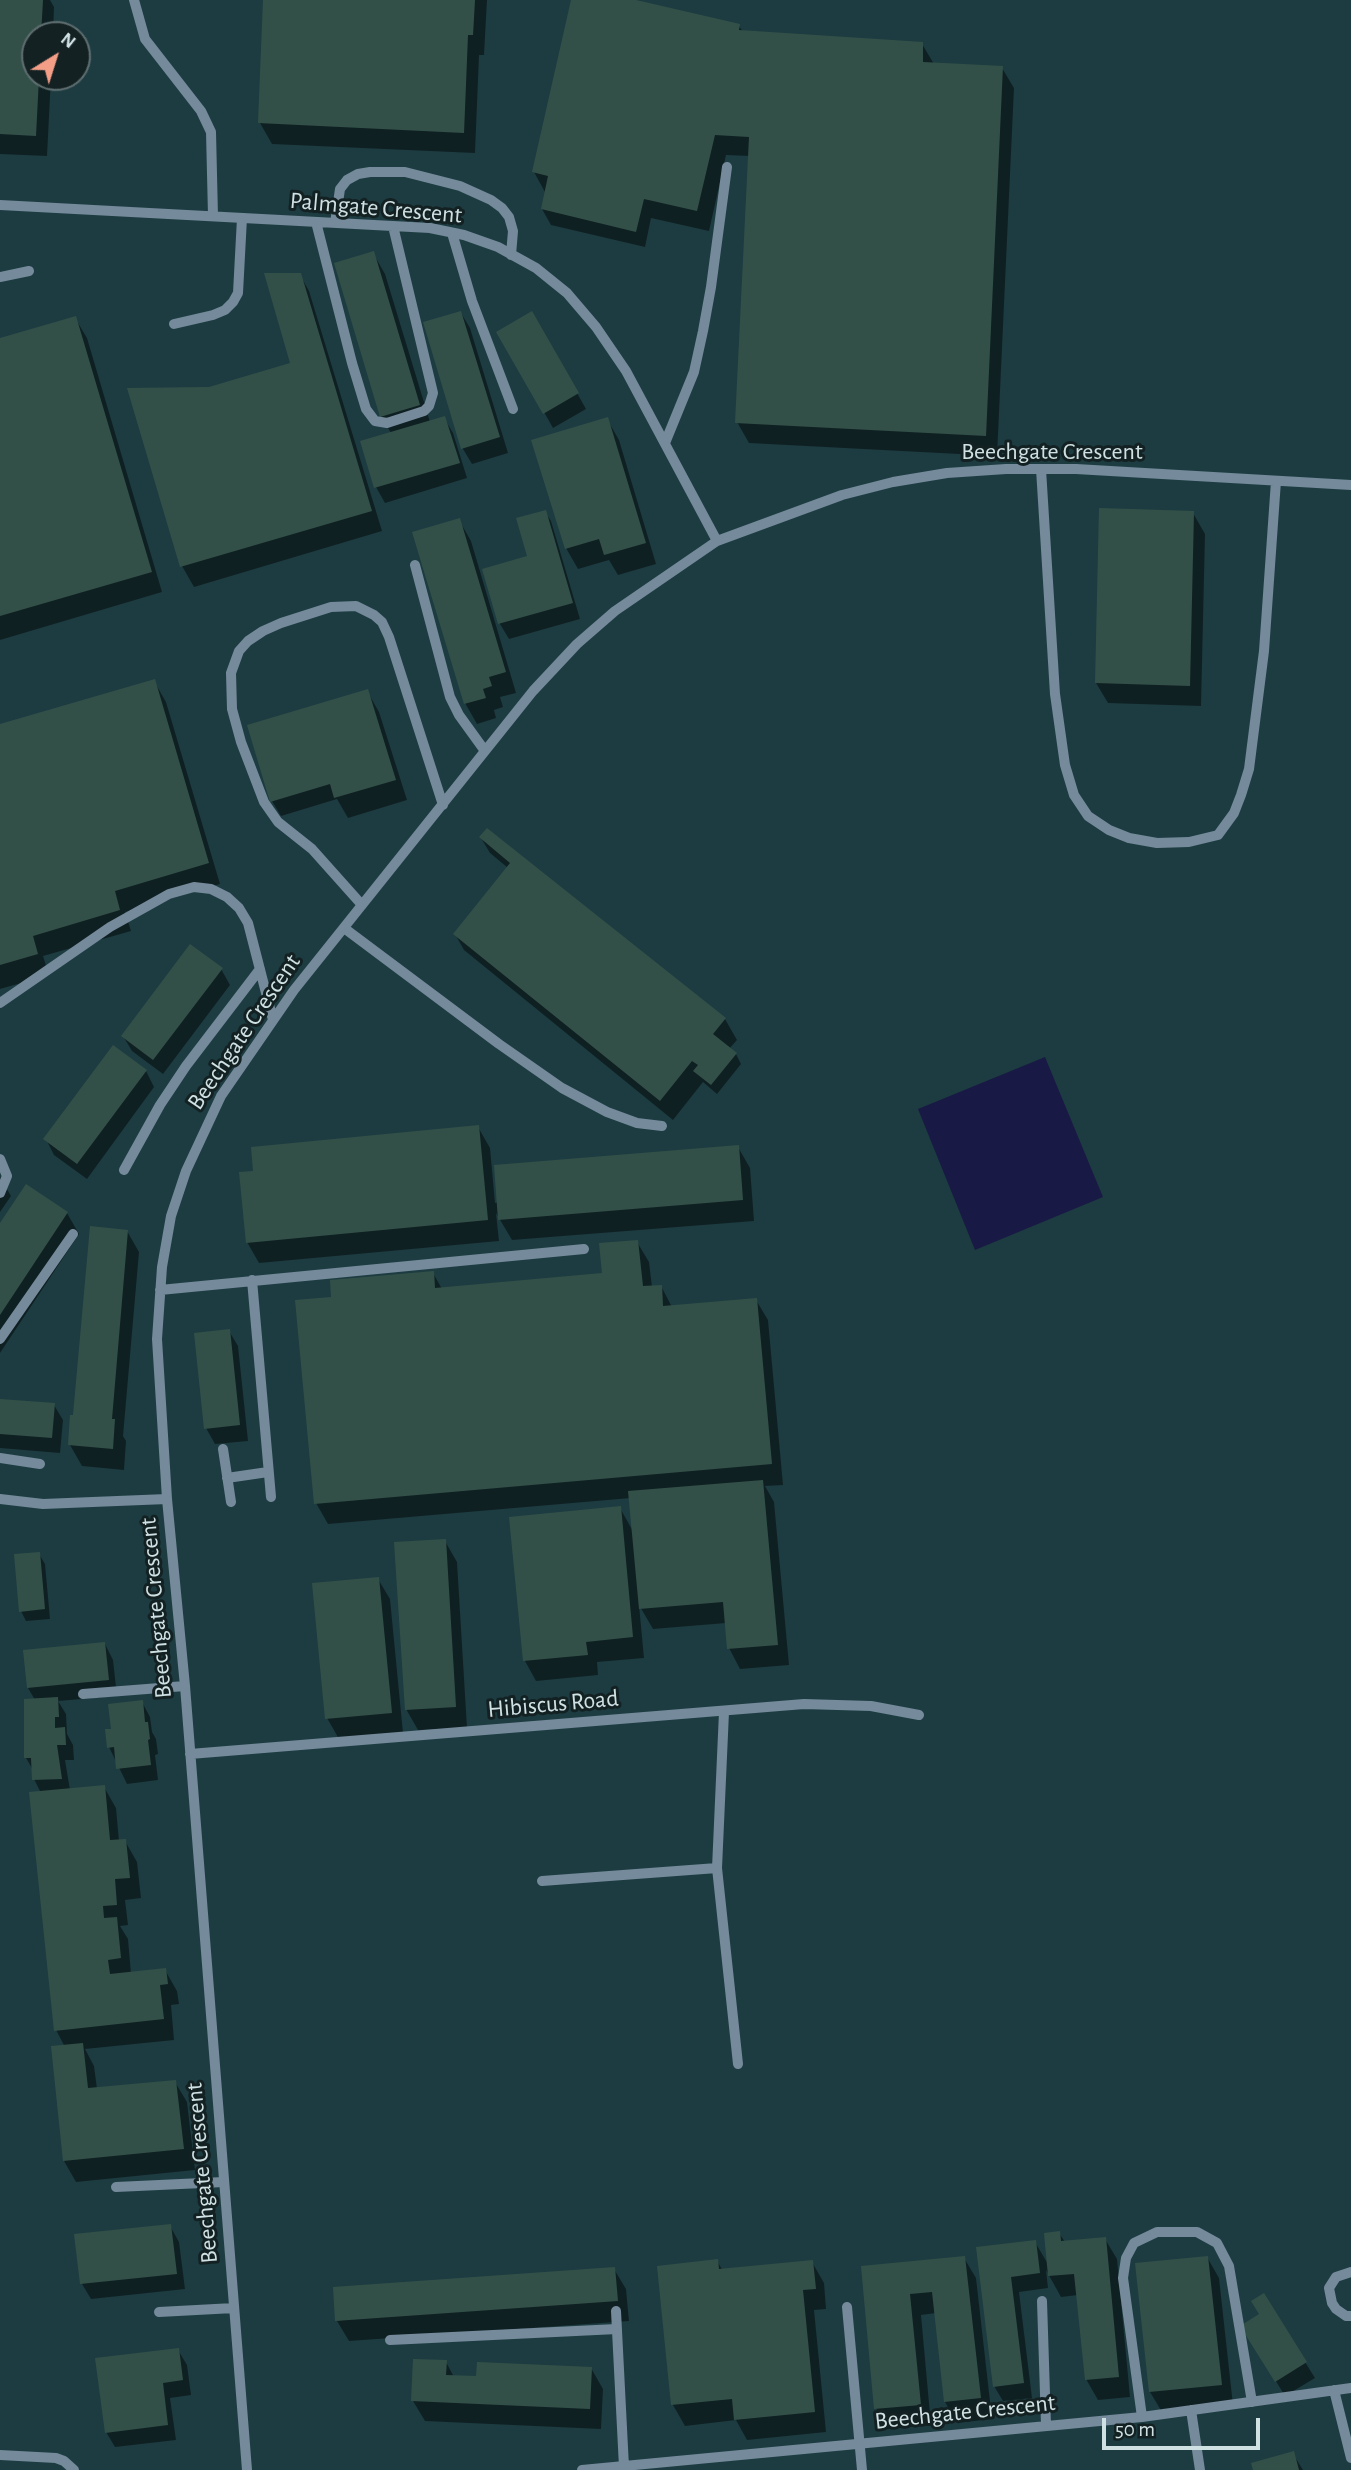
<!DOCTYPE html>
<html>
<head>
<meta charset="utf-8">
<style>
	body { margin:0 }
	#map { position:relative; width:1351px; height:2470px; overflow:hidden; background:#1d3c41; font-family:"Alegreya Sans",sans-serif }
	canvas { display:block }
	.north { position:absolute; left:21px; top:21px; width:70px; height:70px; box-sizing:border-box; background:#132123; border:2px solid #5f6e70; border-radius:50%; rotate:38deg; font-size:19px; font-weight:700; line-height:28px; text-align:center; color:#d0e1e4 }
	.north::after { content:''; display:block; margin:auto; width:24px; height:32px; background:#f49e87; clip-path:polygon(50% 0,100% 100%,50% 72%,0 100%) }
	.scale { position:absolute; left:1102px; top:2418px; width:158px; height:32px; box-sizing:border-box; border:4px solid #d0e1e4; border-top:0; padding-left:9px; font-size:21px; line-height:24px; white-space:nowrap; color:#d0e1e4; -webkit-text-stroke:5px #132123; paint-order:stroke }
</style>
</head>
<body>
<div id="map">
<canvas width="1351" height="2470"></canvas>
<div class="north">N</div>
<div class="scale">50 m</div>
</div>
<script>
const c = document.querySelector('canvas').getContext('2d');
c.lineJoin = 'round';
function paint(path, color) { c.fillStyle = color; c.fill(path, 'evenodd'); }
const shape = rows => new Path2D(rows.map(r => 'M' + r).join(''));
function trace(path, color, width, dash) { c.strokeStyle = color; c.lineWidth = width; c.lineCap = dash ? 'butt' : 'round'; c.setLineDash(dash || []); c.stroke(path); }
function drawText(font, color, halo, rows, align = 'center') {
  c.font = font + ' "Alegreya Sans",sans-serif'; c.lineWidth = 6; c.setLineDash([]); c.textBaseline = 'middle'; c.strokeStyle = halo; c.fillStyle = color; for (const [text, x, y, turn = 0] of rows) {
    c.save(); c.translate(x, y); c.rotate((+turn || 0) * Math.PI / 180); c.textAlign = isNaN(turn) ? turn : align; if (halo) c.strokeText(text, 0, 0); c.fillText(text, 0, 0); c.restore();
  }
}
paint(shape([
	[1045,1057,1103,1197,975,1250,918,1109]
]), '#191945');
paint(shape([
	[0,0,50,0,54,7,53,35,35,35,35,77,51,77,47,156,0,154],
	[265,0,487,0,484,55,479,55,475,153,272,144,260,123],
	[573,0,629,0,739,26,743,32,922,44,934,64,1002,68,1014,88,997,456,749,443,737,422,750,156,726,155,709,231,651,218,645,247,551,225,542,209,546,194,534,172],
	[373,253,385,274,430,422,444,418,453,433,467,478,385,503,376,487,391,433,381,416],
	[300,275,309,291,382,531,194,587,182,566,209,389,293,364],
	[461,313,470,328,508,453,472,464,463,449,425,324],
	[532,313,586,409,553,428,499,332],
	[75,318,87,338,162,592,0,640,0,340],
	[607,419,619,440,656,564,618,575,609,560,578,569,566,548],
	[545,512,551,521,580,619,509,639,500,624,484,570,529,557],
	[1193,513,1205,534,1201,706,1108,703,1096,683],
	[459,520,471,541,516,693,500,697,503,707,494,710,496,718,477,724,465,703],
	[154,681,166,702,220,884,125,912,131,931,43,956,49,975,0,989,0,726],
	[367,691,379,712,407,800,348,818,337,799,281,816,272,801],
	[481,838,554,882,725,1019,737,1040,729,1049,736,1054,741,1064,717,1094,703,1082,673,1120,464,950,455,934,508,868,490,853],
	[221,969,230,985,163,1074,132,1051,123,1036],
	[146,1071,154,1087,87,1179,54,1155,46,1139],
	[478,1127,490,1148,495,1203,738,1147,750,1168,754,1221,512,1240,496,1213,499,1241,259,1263,247,1242],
	[0,1177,11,1196,0,1212],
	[67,1213,79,1234,0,1353,0,1226],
	[127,1231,139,1252,123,1436,126,1441,124,1470,82,1466,70,1445,75,1417],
	[637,1242,649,1262,652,1287,661,1286,672,1307,756,1300,768,1320,783,1485,765,1486,774,1502,789,1665,740,1669,729,1648,726,1623,653,1629,639,1605,644,1658,597,1662,598,1675,536,1681,525,1661,620,1508,634,1533,631,1498,328,1524,316,1503,333,1299,433,1273,442,1289,604,1275],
	[229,1331,238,1346,248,1441,215,1444,206,1428],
	[0,1400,54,1405,63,1420,60,1453,0,1448],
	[445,1541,457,1562,467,1728,418,1730,406,1709],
	[39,1554,45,1564,50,1619,26,1621,21,1611],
	[378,1579,390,1599,403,1733,339,1739,327,1718],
	[105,1644,113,1660,117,1696,58,1701,66,1714,67,1734,73,1745,74,1760,65,1760,70,1790,104,1787,116,1808,119,1841,125,1841,137,1862,141,1898,125,1900,128,1925,120,1926,128,1939,131,1974,165,1970,177,1991,179,2004,171,2005,174,2040,85,2049,94,2066,97,2089,175,2082,187,2102,195,2170,76,2182,64,2161,65,2047,56,2030,41,1793,34,1779,33,1770,26,1758,35,1700,28,1688],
	[142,1702,150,1717,152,1732,156,1739,158,1754,155,1755,158,1780,127,1784,109,1747,113,1730],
	[170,2226,179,2242,185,2289,91,2299,82,2284],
	[1059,2233,1065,2242,1105,2239,1117,2259,1130,2397,1098,2400,1086,2379,1078,2295,1061,2297,1046,2270,1048,2288,1019,2292,1032,2398,1003,2401,994,2386,978,2248,1035,2242,1048,2264],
	[1207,2257,1219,2278,1233,2405,1162,2412,1150,2392],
	[964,2258,976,2278,992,2419,957,2423,945,2402,936,2313,921,2315,931,2425,887,2429,876,2408,862,2268],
	[717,2261,723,2271,812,2262,824,2283,826,2309,814,2310,826,2432,747,2440,736,2420,685,2426,673,2405,659,2267],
	[614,2269,626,2289,629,2321,349,2341,337,2321],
	[1264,2296,1315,2378,1285,2396,1252,2342,1261,2315],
	[178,2350,187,2365,191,2395,170,2398,176,2440,115,2447,106,2432],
	[446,2362,454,2377,478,2378,591,2368,603,2389,601,2429,425,2421,413,2401],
	[1293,2454,1303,2470,1255,2470]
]), '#0007');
paint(shape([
	[0,0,43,0,41,35,35,35,35,77,39,77,36,136,0,134],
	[263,0,475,0,473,35,468,35,464,133,258,123],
	[571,0,636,0,740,24,739,30,923,42,923,62,1003,66,986,436,735,423,749,137,715,135,697,211,644,199,636,232,541,209,548,176,532,172],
	[374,251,420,405,380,417,334,263],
	[264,273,301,273,372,511,180,567,127,388,209,387,290,363],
	[461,311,500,437,461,449,423,322],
	[532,311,579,393,543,414,496,332],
	[76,316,152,572,0,616,0,338],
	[445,416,460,463,374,488,360,441],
	[608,417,646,543,604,555,599,539,565,549,531,440],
	[1099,508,1194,511,1190,686,1095,683],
	[546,510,573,603,498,624,482,569,527,556,516,518],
	[460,518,506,672,489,677,492,686,483,689,486,698,464,704,412,532],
	[155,679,209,863,115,891,120,910,33,936,38,954,0,965,0,724],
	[368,689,396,780,334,798,330,784,270,802,247,725],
	[487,828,726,1018,713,1034,737,1053,711,1085,693,1071,698,1065,692,1061,660,1101,453,934,510,863,479,837],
	[190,944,223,968,153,1060,121,1036],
	[113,1045,147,1070,77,1164,43,1139],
	[479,1125,488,1220,246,1243,239,1172,253,1171,251,1147],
	[739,1145,743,1200,498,1220,494,1165],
	[26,1184,68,1212,0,1315,0,1223],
	[90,1226,128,1230,112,1419,115,1419,113,1449,68,1445,70,1415,73,1415],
	[638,1240,643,1286,662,1285,663,1306,757,1298,772,1464,314,1504,295,1300,331,1297,330,1280,434,1271,435,1288,602,1273,599,1243],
	[230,1329,240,1425,204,1429,194,1333],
	[0,1399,55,1403,52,1438,0,1434],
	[763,1480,778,1645,727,1649,723,1602,639,1609,628,1491],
	[621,1506,633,1637,586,1642,588,1655,523,1661,509,1517],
	[446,1539,456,1707,405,1710,394,1542],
	[40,1552,45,1609,19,1612,14,1554],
	[379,1577,392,1713,325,1719,312,1583],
	[105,1642,109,1680,27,1688,23,1650],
	[58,1697,59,1717,55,1717,55,1728,65,1727,66,1745,57,1745,62,1779,32,1780,31,1758,24,1758,24,1699],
	[143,1700,145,1722,148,1722,150,1739,148,1740,151,1765,116,1769,114,1747,107,1748,105,1729,111,1729,108,1704],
	[105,1785,110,1840,126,1839,130,1878,115,1879,117,1905,103,1906,104,1918,117,1917,121,1958,108,1960,110,1974,166,1968,168,1984,160,1985,164,2019,54,2031,29,1792],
	[83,2043,88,2088,176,2080,184,2149,63,2161,51,2046],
	[171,2224,177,2274,80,2284,74,2234],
	[1060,2231,1061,2241,1106,2237,1119,2377,1085,2380,1074,2274,1048,2276,1044,2233],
	[1036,2240,1040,2273,1011,2277,1024,2383,993,2387,976,2247],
	[965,2256,981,2398,944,2402,932,2292,910,2294,921,2405,874,2409,861,2266],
	[1208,2256,1222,2385,1149,2392,1135,2263],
	[718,2259,719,2269,813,2260,816,2289,803,2290,815,2412,734,2420,732,2399,671,2405,657,2266],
	[615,2267,618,2301,335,2321,333,2287],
	[1264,2293,1307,2362,1275,2382,1240,2326,1259,2314,1251,2301],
	[179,2348,183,2380,163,2383,168,2425,105,2433,95,2358],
	[413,2359,447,2360,446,2375,476,2376,477,2362,592,2367,590,2409,411,2401],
	[1294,2451,1299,2470,1253,2470,1251,2463]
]), '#335048');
trace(shape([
	[134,0,145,39,201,111,211,132,213,216],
	[0,205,430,228,464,235,498,247,536,268,567,293,596,327,626,371,717,541],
	[316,222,352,363,366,409,375,421,387,423,424,411,429,406,433,393,393,226],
	[335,223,340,189,347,180,358,174,370,172,405,172,460,186,491,200,502,208,509,217,513,231,511,255],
	[452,233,472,301,513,409],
	[0,277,29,271],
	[174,324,213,315,225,310,233,302,238,293,242,218],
	[665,443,694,372,703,331,711,287,727,167],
	[1041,469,1055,694,1065,765,1074,795,1088,816,1109,830,1129,838,1157,843,1189,842,1218,835,1234,813,1241,795,1249,769,1264,651,1276,481],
	[415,565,450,697,459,715,485,751],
	[362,905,312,849,278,822,264,802,241,742,232,709,231,673,239,651,248,641,263,631,281,623,331,607,356,606,374,615,382,622,389,637,443,805],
	[344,928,499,1044,562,1088,607,1112,637,1123,662,1126],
	[0,1003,110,927,169,894,194,887,211,889,227,897,239,908,248,923,273,1020],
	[0,1159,7,1176,0,1193],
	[124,1170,160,1105,186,1066,260,969],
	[252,1280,271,1497],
	[160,1290,584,1249],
	[0,1339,73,1234],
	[223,1449,231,1502],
	[0,1458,40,1464],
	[227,1478,268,1472],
	[0,1499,43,1504,167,1499],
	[83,1694,185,1686],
	[724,1712,717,1868,738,2064],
	[190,1754,804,1704,871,1706,919,1715],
	[542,1881,717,1868],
	[116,2187,224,2182],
	[1351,2272,1336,2277,1329,2288,1332,2303,1336,2309,1346,2316,1351,2316],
	[1042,2301,1046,2425],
	[847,2307,862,2470],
	[616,2311,624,2467],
	[159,2312,234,2308],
	[390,2340,617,2329],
	[1334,2390,1351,2458],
	[1191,2410,1200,2470],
	[1142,2417,1123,2278,1126,2258,1134,2243,1157,2232,1197,2232,1217,2243,1229,2266,1252,2402],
	[0,2455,56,2458,64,2461,74,2470],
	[247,2470,185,1686,167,1499,157,1339,162,1267,171,1216,186,1171,221,1096,294,990,533,691,577,644,615,611,717,541,842,495,893,482,947,473,1006,469,1076,469,1351,485],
	[582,2470,1142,2417,1351,2388]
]), '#758a9b', 10);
drawText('24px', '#d0e1e4', '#132123', [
	["Palmgate Crescent",376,208,5],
	["Beechgate Crescent",1052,452],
	["Beechgate Crescent",244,1032,-56],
	["Beechgate Crescent",156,1608,-95],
	["Hibiscus Road",553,1704,-5],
	["Beechgate Crescent",202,2173,-95],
	["Beechgate Crescent",965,2412,-6]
]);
</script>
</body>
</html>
